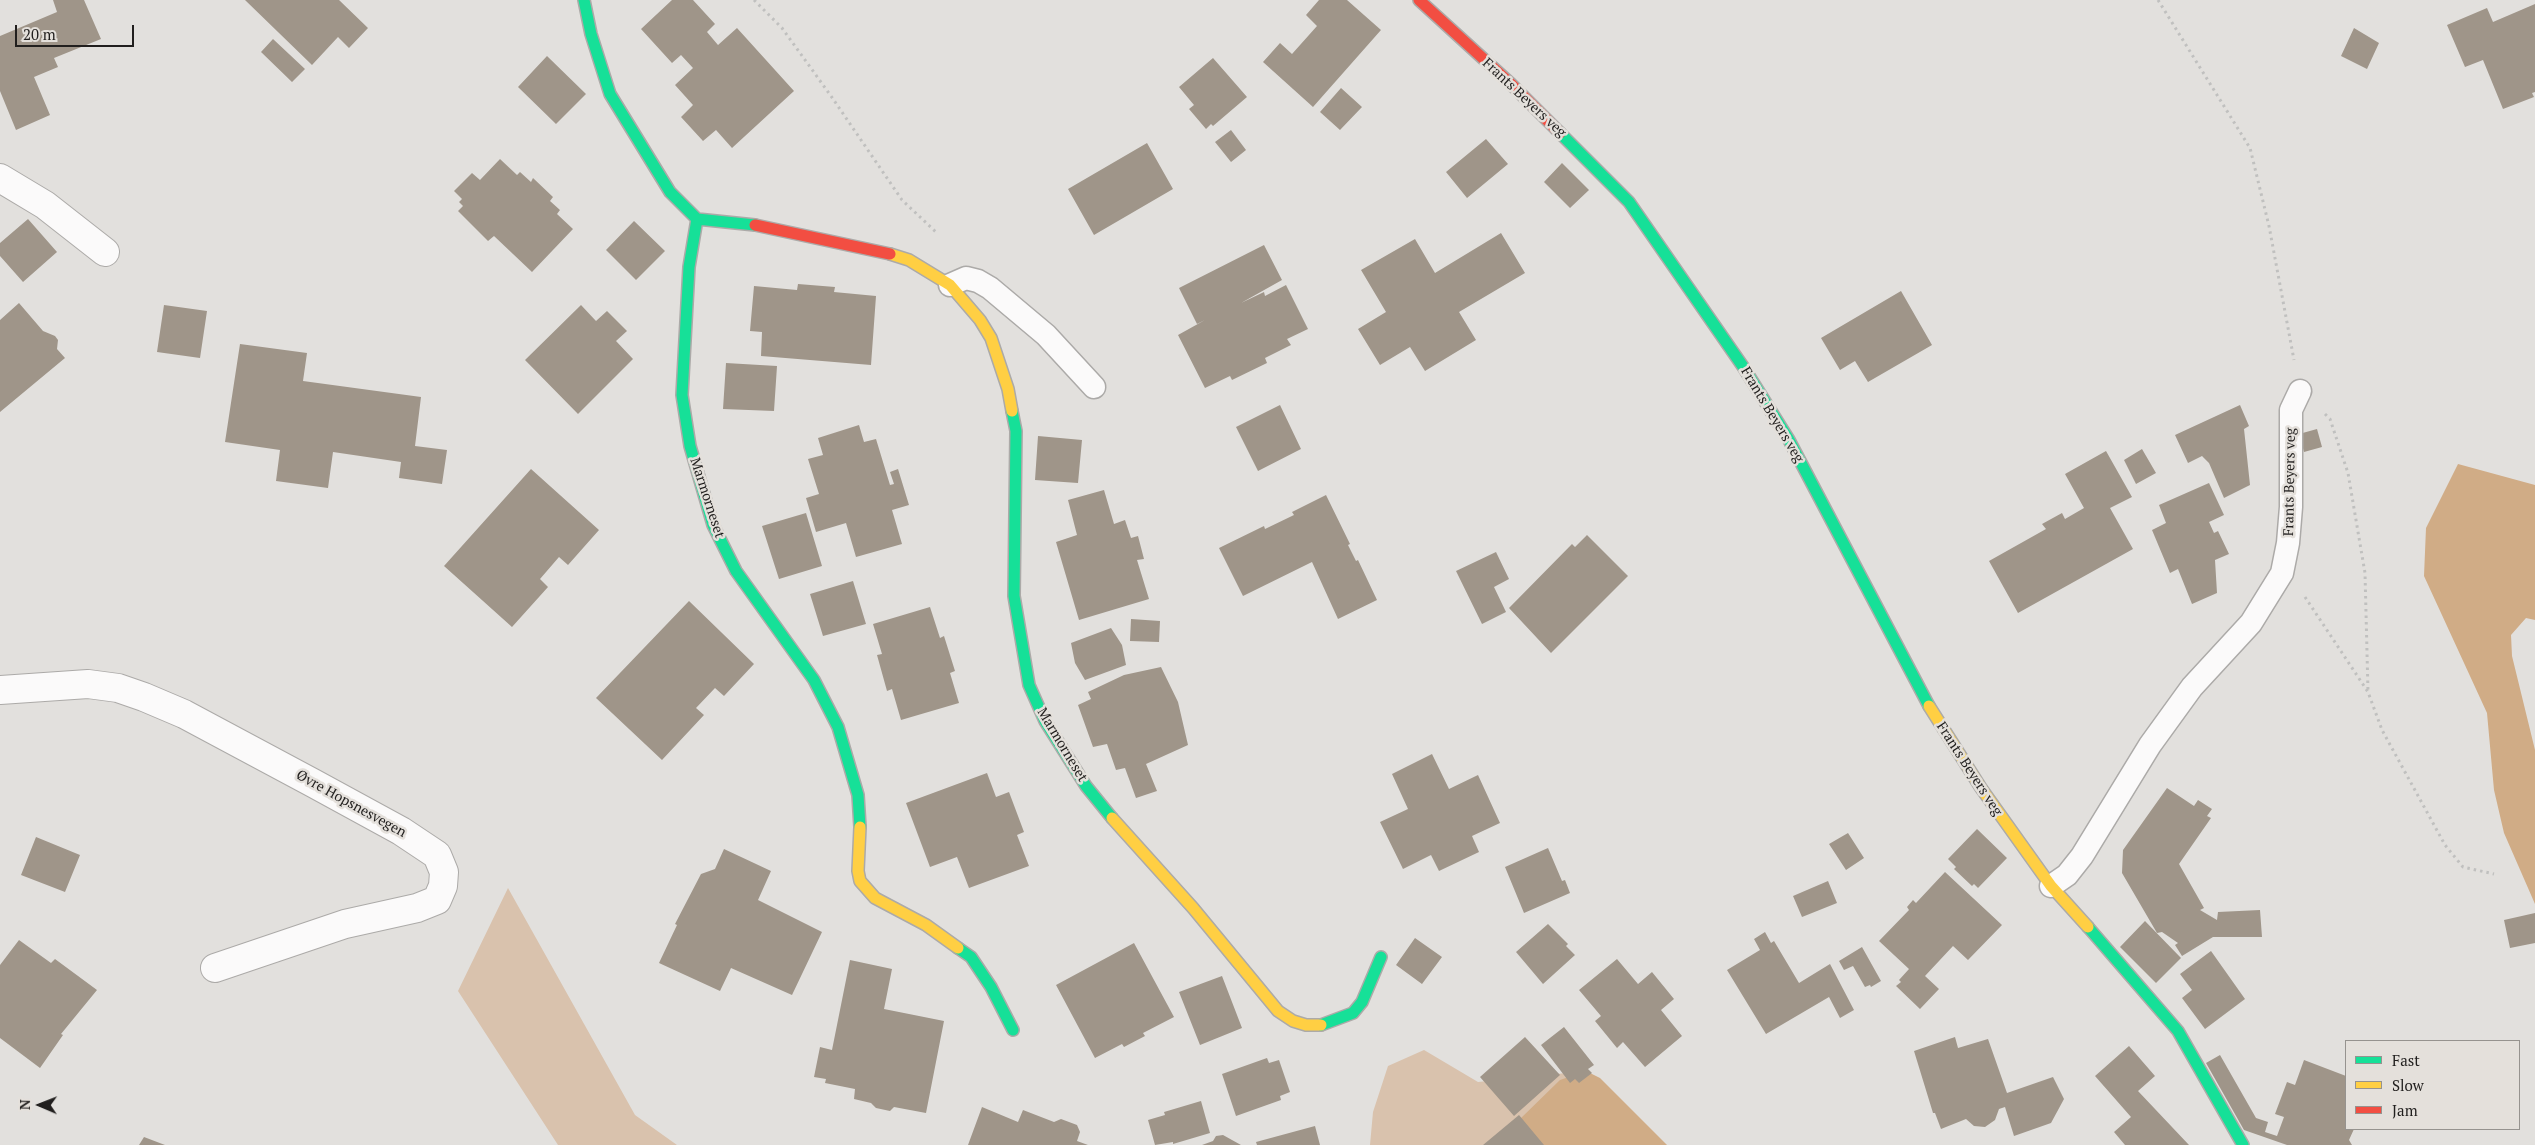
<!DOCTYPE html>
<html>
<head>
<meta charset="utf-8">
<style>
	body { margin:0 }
	#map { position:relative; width:2535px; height:1145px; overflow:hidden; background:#e2e0dd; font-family:"PT Serif",serif }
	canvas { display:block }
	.legend { position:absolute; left:2345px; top:1040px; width:175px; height:90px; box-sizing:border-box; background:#e4e0db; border:1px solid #96938f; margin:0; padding:6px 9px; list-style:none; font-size:15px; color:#211f1e }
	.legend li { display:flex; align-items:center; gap:10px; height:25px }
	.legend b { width:25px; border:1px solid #96938f }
	.north { position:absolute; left:15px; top:1080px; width:50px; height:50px; -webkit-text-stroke:4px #e4e0db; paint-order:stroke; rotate:271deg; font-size:14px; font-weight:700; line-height:20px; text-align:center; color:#211f1e }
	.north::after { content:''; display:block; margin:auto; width:18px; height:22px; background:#211f1e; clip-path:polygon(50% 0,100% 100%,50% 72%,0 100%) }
	.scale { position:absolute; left:15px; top:25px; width:119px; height:22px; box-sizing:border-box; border:2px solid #211f1e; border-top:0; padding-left:6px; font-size:15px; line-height:18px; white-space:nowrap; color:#211f1e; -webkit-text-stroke:4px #e4e0db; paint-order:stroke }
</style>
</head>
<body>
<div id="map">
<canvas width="2535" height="1145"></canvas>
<ul class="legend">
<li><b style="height:6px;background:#16e098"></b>Fast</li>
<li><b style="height:6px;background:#ffcf43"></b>Slow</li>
<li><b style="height:6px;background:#f24e42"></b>Jam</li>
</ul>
<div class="north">N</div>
<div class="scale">20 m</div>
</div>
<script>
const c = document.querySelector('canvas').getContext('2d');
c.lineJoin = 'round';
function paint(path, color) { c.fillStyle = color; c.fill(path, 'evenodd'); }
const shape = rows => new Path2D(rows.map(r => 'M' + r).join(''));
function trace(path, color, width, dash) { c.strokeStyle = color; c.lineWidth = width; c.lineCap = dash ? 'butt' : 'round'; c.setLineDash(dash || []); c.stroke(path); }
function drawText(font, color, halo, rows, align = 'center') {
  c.font = font + ' "PT Serif",serif'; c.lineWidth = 5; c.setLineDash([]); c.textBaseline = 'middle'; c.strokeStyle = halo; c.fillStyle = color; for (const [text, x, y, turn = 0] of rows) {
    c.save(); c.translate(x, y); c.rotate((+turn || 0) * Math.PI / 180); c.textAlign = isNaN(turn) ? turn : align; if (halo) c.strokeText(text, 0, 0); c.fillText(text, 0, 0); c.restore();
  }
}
paint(shape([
	[508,888,635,1115,677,1145,558,1145,458,991],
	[1424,1050,1478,1082,1586,1071,1538,1145,1370,1145,1373,1112,1388,1066]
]), '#d9c2ad');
paint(shape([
	[2458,464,2535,485,2535,620,2526,618,2511,635,2512,656,2535,750,2535,904,2504,833,2494,790,2487,713,2424,576,2426,528],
	[1586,1071,1600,1078,1667,1145,1538,1145,1519,1120,1560,1080]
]), '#d0ac86');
paint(shape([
	[53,0,84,0,101,39,54,58,58,67,34,77,50,115,16,130,0,91,0,36,57,12],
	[245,0,339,0,368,28,349,48,338,37,312,65],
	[672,0,693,0,715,24,707,32,718,45,737,28,794,91,732,148,716,130,703,141,681,117,693,105,675,85,693,68,681,55,672,63,641,29],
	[1319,0,1347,0,1381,30,1313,107,1263,62,1280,43,1292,54,1317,26,1306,15],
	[2535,4,2535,92,2532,93,2534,97,2503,109,2483,60,2465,67,2447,25,2487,8,2493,22],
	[2354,28,2379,43,2367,69,2341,56],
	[273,39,305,69,292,82,261,52],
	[547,56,586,94,556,124,518,87],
	[1213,58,1247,97,1213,126,1211,124,1206,129,1189,109,1194,105,1179,87],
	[1341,88,1362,107,1340,130,1320,112],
	[1231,130,1246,150,1231,162,1215,142],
	[1486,139,1508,164,1467,198,1446,172],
	[1147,143,1173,189,1094,235,1068,189],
	[500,159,517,175,520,172,531,182,533,178,553,197,550,201,560,210,557,214,573,229,532,272,494,236,488,241,458,211,463,206,459,202,462,199,454,191,472,173,480,180],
	[1562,163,1589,190,1570,208,1544,182],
	[28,219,57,252,23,282,0,256,0,243],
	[634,221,665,251,636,280,606,250],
	[1501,233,1525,273,1459,312,1476,340,1425,371,1410,347,1380,365,1358,329,1386,312,1361,270,1415,239,1435,273],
	[1264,245,1282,280,1241,303,1264,292,1265,296,1286,285,1308,329,1287,339,1291,345,1265,358,1267,363,1232,380,1230,376,1205,388,1178,335,1205,320,1197,324,1179,288],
	[798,284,835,287,834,292,876,296,871,365,761,356,762,332,750,331,754,286,797,290],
	[1901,291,1932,345,1868,382,1855,361,1840,370,1821,338],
	[19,303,43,331,55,336,58,340,57,349,65,358,0,412,0,320],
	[164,305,207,311,200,358,157,352],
	[581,305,596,321,607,311,627,331,616,341,633,359,578,414,525,360],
	[240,344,307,353,303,381,421,397,415,446,447,450,442,484,399,478,401,462,333,452,328,488,276,481,280,450,225,442],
	[726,363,777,366,774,411,723,409],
	[1280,405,1301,449,1258,471,1236,427],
	[2240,405,2249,426,2244,429,2250,485,2224,498,2209,463,2202,456,2188,463,2175,435],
	[859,425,864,442,876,439,890,485,894,484,890,472,898,469,909,505,892,510,902,544,856,557,846,523,816,532,806,498,819,494,808,459,823,455,818,438],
	[2317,429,2322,447,2304,452,2299,434],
	[1038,436,1082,440,1078,483,1035,480],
	[2142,449,2156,473,2136,484,2124,460],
	[2106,451,2132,497,2110,508,2133,549,2018,613,1989,561,2046,529,2042,524,2062,513,2065,519,2084,508,2065,474],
	[531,469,599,530,568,565,559,557,540,579,548,587,512,627,444,566],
	[2209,483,2224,515,2209,522,2214,533,2218,531,2229,554,2215,560,2217,593,2192,604,2178,569,2170,573,2152,530,2166,523,2159,505],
	[1104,490,1114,524,1125,520,1131,538,1138,536,1144,559,1137,560,1149,599,1079,620,1056,542,1077,535,1068,500],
	[1326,495,1350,544,1348,545,1356,561,1358,560,1377,600,1338,619,1312,562,1243,596,1219,548,1264,526,1265,529,1294,515,1292,512],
	[806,513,822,566,779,579,762,526],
	[1587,535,1628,576,1551,653,1509,608,1572,544,1575,547],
	[1496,552,1509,579,1494,587,1506,612,1482,624,1456,571],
	[853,581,866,624,823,636,810,594],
	[689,601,754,664,724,696,715,688,696,708,704,715,662,760,596,698],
	[930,607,940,638,944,636,955,671,950,673,959,703,901,720,892,689,887,691,877,655,882,654,873,624],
	[1131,619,1160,621,1159,642,1130,641],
	[1111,628,1122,645,1126,665,1085,680,1075,663,1071,643],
	[1161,667,1178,702,1188,745,1146,764,1157,791,1136,798,1125,768,1116,770,1107,744,1093,747,1078,705,1091,699,1088,692,1124,675],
	[1432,754,1449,789,1478,775,1500,823,1472,836,1479,852,1439,871,1431,855,1403,869,1380,822,1408,809,1392,774],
	[987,773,996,797,1009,792,1024,832,1017,835,1029,866,969,888,957,857,930,867,906,803],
	[2167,788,2194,806,2198,800,2212,809,2207,816,2211,818,2179,864,2204,908,2200,910,2217,920,2218,912,2260,910,2262,937,2213,937,2182,956,2175,945,2178,943,2162,932,2157,933,2122,873,2123,850],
	[1977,829,2007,858,1978,888,1974,884,1972,886,1954,869,1956,867,1948,859],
	[1848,833,1864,858,1846,870,1829,844],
	[36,837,80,855,65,892,21,875],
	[1548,848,1562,881,1565,880,1570,893,1524,913,1505,867],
	[724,849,771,871,758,900,822,932,792,995,731,968,720,991,659,963,677,925,675,924,701,874,715,869],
	[1945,872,2002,925,1968,960,1953,946,1925,976,1939,989,1920,1009,1896,986,1901,982,1899,980,1909,969,1879,941,1909,910,1907,907,1913,900,1916,903],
	[1828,881,1837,903,1802,917,1793,896],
	[2535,913,2535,943,2510,948,2504,920],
	[2145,921,2181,958,2156,983,2120,947],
	[1548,924,1568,944,1566,946,1575,955,1543,984,1516,952],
	[1765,932,1771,943,1774,941,1799,983,1830,964,1854,1010,1840,1018,1829,997,1766,1034,1727,970,1760,950,1754,939],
	[1415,938,1442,957,1422,984,1396,965],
	[19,940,51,963,55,959,97,990,61,1034,63,1035,40,1068,0,1038,0,965],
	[1134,943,1174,1017,1143,1033,1145,1036,1124,1047,1122,1044,1095,1058,1056,985],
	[1862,947,1881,981,1871,987,1870,985,1865,987,1853,966,1844,970,1839,961],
	[2211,951,2245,999,2205,1029,2182,998,2192,990,2180,974],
	[1617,959,1638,984,1652,972,1674,999,1661,1010,1682,1036,1645,1067,1623,1042,1617,1048,1595,1021,1601,1016,1579,990],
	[850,960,892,969,884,1009,944,1021,926,1113,894,1107,890,1111,876,1108,871,1103,854,1099,855,1089,825,1083,826,1079,814,1077,820,1047,832,1050],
	[1222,976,1242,1028,1200,1045,1179,992],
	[1564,1027,1594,1065,1588,1069,1592,1073,1579,1083,1575,1079,1570,1083,1541,1045],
	[1525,1037,1560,1075,1514,1116,1480,1077],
	[1955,1037,1958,1048,1988,1039,2007,1093,2053,1077,2064,1099,2051,1123,2014,1136,2005,1107,1999,1109,1995,1120,1985,1127,1974,1126,1966,1119,1941,1129,1935,1113,1933,1113,1914,1051],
	[2129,1046,2155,1076,2138,1091,2189,1145,2125,1145,2114,1132,2131,1117,2095,1076],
	[2220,1055,2256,1118,2268,1122,2265,1132,2277,1136,2284,1117,2275,1114,2287,1082,2295,1085,2304,1060,2346,1076,2346,1129,2354,1129,2349,1140,2352,1145,2287,1145,2244,1130,2206,1063],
	[1267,1058,1269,1063,1279,1060,1290,1092,1280,1096,1281,1100,1236,1116,1222,1074],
	[1201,1101,1210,1133,1173,1144,1173,1142,1155,1145,1148,1120,1165,1115,1164,1112],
	[982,1107,1018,1122,1023,1110,1054,1122,1061,1119,1077,1125,1080,1132,1077,1141,1088,1145,968,1145],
	[1519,1115,1544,1145,1483,1145],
	[1315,1126,1320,1145,1257,1145,1256,1142],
	[1223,1135,1241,1145,1202,1145,1213,1141,1216,1136],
	[144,1137,165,1145,139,1145]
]), '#9f9589');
const lane = shape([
	[950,285,966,278,978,281,990,288,1046,335,1094,387],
	[2051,886,2067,875,2082,856,2150,745,2192,687,2251,623,2282,573,2288,543,2291,507,2291,410,2300,391]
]);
const street = shape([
	[0,178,45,205,105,252],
	[0,690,88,684,118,688,144,697,184,714,313,783,401,831,437,855,444,872,443,886,437,900,417,908,345,924,215,968]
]);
const fast = shape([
	[584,0,591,34,610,94,670,192,697,219,755,225],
	[1560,133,1629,202,1744,368,1789,440,1929,706],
	[697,219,689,267,682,395,690,446,713,525,736,571,814,680,838,727,858,795,860,827],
	[1012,411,1016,431,1014,596,1029,685,1045,721,1086,786,1112,818],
	[2088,927,2178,1031,2243,1145],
	[958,948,971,957,991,987,1013,1030],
	[1321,1025,1353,1013,1362,1002,1381,957]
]);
const slow = shape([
	[890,254,909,260,950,285,980,320,991,338,1008,389,1012,411],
	[1929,706,1981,788,2051,886,2088,927],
	[1112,818,1193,908,1278,1011,1293,1021,1306,1025,1321,1025],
	[860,827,858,871,860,881,875,898,926,925,958,948]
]);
const jam = shape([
	[1419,0,1511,84,1560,133],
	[755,225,890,254]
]);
trace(lane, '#acaaa8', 25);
trace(street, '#acaaa8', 30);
trace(fast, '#acaaa8', 14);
trace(slow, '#acaaa8', 14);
trace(jam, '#acaaa8', 14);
trace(shape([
	[754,0,782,28,831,96,902,200,938,234],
	[2158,0,2250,148,2269,226,2294,360],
	[2325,414,2330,419,2348,473,2365,573,2368,692],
	[2305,597,2368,692,2382,730,2445,845,2463,867,2494,874]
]), '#c0c0bf', 3, [2.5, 4]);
trace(lane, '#fbfafa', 22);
trace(street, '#fbfafa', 28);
trace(fast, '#16e098', 11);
trace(slow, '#ffcf43', 11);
trace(jam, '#f24e42', 11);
drawText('14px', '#211f1e', '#e4e0db', [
	["Frants Beyers veg",1524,98,43],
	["Frants Beyers veg",1772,415,59],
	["Frants Beyers veg",2290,482,-89],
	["Marmorneset",707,498,72],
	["Marmorneset",1062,745,59],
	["Frants Beyers veg",1969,769,57],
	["Øvre Hopsnesvegen",351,804,29]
]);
</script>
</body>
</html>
